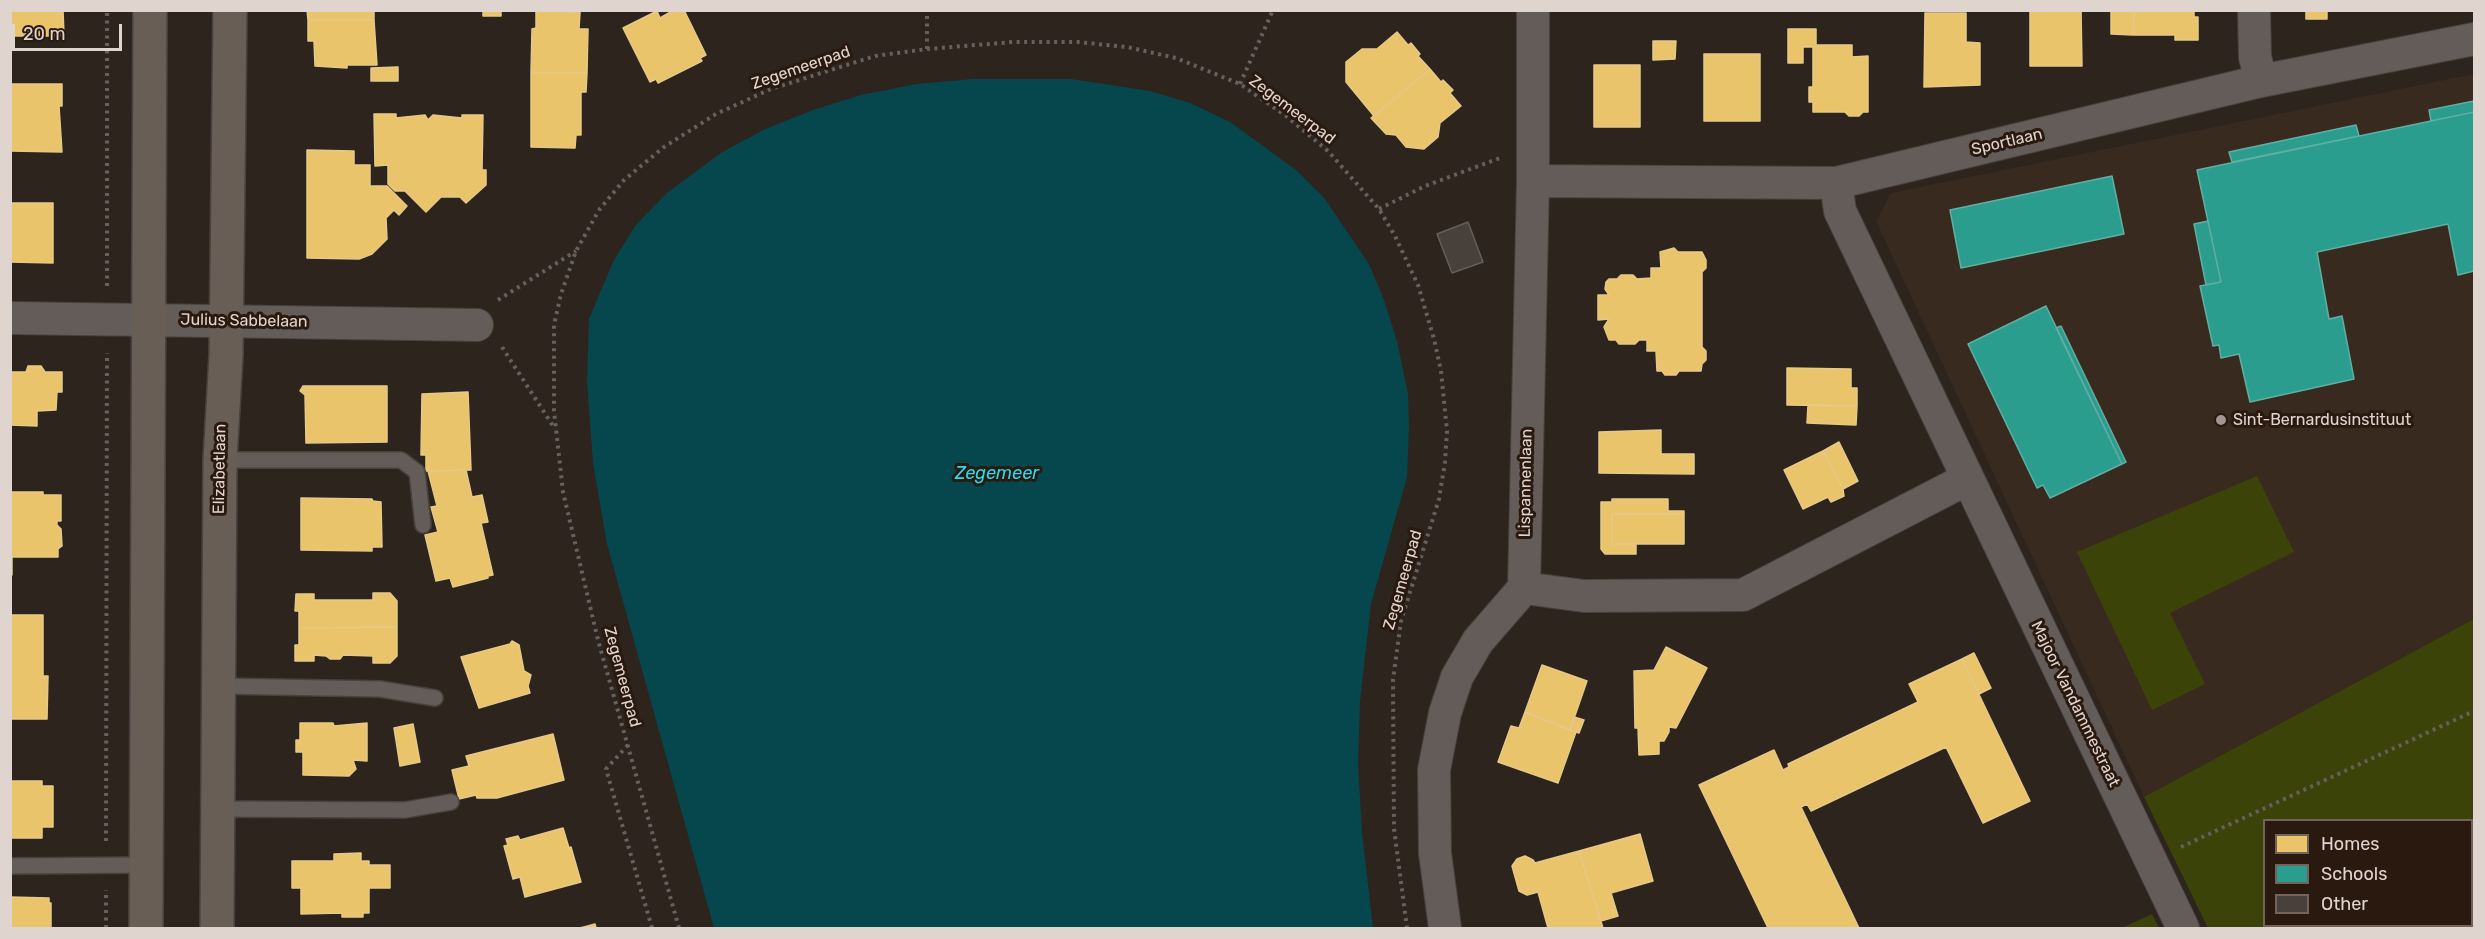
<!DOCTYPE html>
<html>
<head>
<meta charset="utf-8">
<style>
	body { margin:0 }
	#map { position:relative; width:2485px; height:939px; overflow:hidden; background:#2d241e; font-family:Rubik,sans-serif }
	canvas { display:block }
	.frame { position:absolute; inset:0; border:12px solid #e0d4ce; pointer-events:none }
	.legend { position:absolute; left:2263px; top:819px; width:210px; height:108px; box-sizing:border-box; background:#29190f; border:2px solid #72645b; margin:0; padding:8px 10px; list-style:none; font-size:18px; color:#e0d4ce }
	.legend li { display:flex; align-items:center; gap:12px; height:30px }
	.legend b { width:30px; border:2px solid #72645b }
	.scale { position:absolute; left:12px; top:24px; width:110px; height:27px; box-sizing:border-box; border:3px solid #e0d4ce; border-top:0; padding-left:8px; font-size:18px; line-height:21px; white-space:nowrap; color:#e0d4ce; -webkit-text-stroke:4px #29190f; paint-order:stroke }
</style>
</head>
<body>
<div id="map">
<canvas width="2485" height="939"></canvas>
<div class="frame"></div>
<ul class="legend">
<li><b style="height:16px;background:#e9c46a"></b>Homes</li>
<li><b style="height:16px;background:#2a9d8f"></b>Schools</li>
<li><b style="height:16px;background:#48403b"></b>Other</li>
</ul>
<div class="scale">20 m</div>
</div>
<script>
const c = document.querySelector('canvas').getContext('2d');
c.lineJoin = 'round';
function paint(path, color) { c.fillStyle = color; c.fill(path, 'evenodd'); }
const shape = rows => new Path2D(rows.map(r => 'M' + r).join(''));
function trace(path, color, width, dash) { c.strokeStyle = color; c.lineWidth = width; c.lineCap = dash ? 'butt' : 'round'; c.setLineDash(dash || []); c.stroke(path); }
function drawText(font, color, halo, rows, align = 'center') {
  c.font = font + ' Rubik,sans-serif'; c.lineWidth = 6; c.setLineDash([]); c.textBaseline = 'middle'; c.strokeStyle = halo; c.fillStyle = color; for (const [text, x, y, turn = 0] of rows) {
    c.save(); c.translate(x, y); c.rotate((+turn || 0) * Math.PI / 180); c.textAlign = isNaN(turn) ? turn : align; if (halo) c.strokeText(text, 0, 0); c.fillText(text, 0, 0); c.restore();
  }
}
paint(shape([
	[2474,74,2474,619,2144,797,1876,221,1891,193]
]), '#382a1f');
paint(shape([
	[2257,476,2294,552,2170,613,2205,684,2152,710,2077,552],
	[2474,619,2474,928,2208,928,2144,797],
	[2264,820,2472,820,2472,926,2264,926],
	[2152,914,2159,928,2122,928]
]), '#3c4308');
paint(shape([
	[973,79,1071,79,1150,91,1190,103,1230,122,1296,170,1325,199,1369,264,1384,300,1397,341,1408,394,1409,428,1407,477,1371,604,1360,701,1358,764,1362,833,1373,928,714,928,607,544,593,463,587,381,589,319,613,262,635,226,667,193,721,153,763,130,813,110,861,95,917,84]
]), '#06474e');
const homes = shape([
	[10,10,63,10,64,36,10,36,10,10],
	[307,10,374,10,374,20,308,20,307,10],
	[483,10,501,10,501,16,483,16,483,10],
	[674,10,684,10,706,55,700,58,702,61,658,83,656,79,650,82,623,28,657,11,660,18,674,10],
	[2030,10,2081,10,2082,66,2030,66,2030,10],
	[2111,10,2134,10,2133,35,2111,34,2111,10],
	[2134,10,2194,10,2194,17,2198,17,2198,40,2175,40,2175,35,2133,35,2134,10],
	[2306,10,2327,10,2327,19,2306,19,2306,10],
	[536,11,580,12,579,29,588,29,587,73,531,73,532,29,536,28,536,11],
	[1925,13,1966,13,1966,42,1980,43,1980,85,1924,87,1925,13],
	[308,20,374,20,377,65,347,65,347,68,315,66,314,41,308,41,308,20],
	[1788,29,1816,29,1816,45,1852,45,1852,57,1868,56,1868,112,1863,112,1859,116,1849,116,1845,112,1813,112,1813,102,1809,102,1809,87,1813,87,1813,47,1803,47,1803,63,1788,63,1788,29],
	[1397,32,1408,45,1411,43,1420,54,1418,56,1430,69,1374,116,1346,82,1346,62,1362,49,1377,49,1397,32],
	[1653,41,1676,41,1675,59,1653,60,1653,41],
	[1704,54,1760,54,1760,121,1704,121,1704,54],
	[1594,65,1640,65,1640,127,1594,127,1594,65],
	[398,67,398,81,371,81,371,68,398,67],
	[1430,69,1441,82,1443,80,1453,90,1450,93,1461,106,1440,123,1438,137,1424,149,1406,147,1396,135,1386,134,1371,118,1430,69],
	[531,73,587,73,586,92,581,92,581,135,576,135,575,148,531,147,531,73],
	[10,84,62,84,62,106,59,106,62,152,10,151,10,84],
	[374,114,396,114,396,118,425,115,428,120,433,115,462,118,462,115,483,115,482,170,486,170,486,185,466,203,460,197,441,197,426,212,405,191,395,191,388,184,388,165,375,166,374,114],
	[307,150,354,151,354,165,370,165,370,186,387,186,407,206,399,215,394,210,386,218,387,239,372,254,359,259,307,258,307,150],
	[10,203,53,203,53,263,10,262,10,203],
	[1674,248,1678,252,1702,252,1706,260,1706,268,1702,272,1702,347,1706,351,1706,360,1702,364,1701,371,1679,371,1676,375,1665,375,1662,371,1657,371,1656,351,1647,351,1647,340,1639,340,1635,344,1619,344,1616,340,1609,340,1604,327,1609,319,1598,320,1598,295,1609,295,1605,289,1606,282,1609,279,1617,279,1621,275,1633,275,1637,279,1651,278,1651,268,1661,268,1660,252,1674,248],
	[28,366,41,366,45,372,62,372,62,392,57,392,56,410,37,411,37,426,10,425,10,372,26,372,28,366],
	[1787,368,1851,369,1851,388,1857,388,1857,406,1787,405,1787,368],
	[303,386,387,386,387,442,306,443,305,395,300,391,303,386],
	[468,392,471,470,426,471,426,455,421,455,422,394,468,392],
	[1808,405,1857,406,1856,425,1807,423,1808,405],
	[1661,430,1661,454,1694,454,1694,474,1599,473,1599,432,1661,430],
	[1839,442,1858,481,1843,489,1823,451,1839,442],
	[1823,451,1843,489,1844,496,1831,502,1828,497,1803,509,1784,470,1823,451],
	[466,470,472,497,482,495,488,522,481,523,493,575,488,576,488,578,453,587,450,578,436,581,425,535,438,532,431,507,437,506,428,471,466,470],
	[10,492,43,492,43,495,61,495,61,521,57,521,57,525,61,529,62,546,58,549,58,557,12,557,12,575,10,492],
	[301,498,372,499,373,501,381,502,382,547,372,547,372,551,301,550,301,498],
	[1612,499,1668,499,1668,511,1684,511,1684,514,1612,514,1612,544,1636,544,1636,554,1605,554,1601,549,1601,502,1612,502,1612,499],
	[1612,514,1684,514,1684,544,1612,544,1612,514],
	[373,593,390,593,397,601,397,627,299,628,299,611,295,611,296,594,314,594,314,600,373,600,373,593],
	[10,615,43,615,43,676,48,676,47,719,10,719,10,615],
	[397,627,397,656,390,663,373,663,373,656,343,655,340,659,330,659,326,656,314,655,314,661,295,661,295,645,299,645,299,628,397,627],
	[512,641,519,645,524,671,531,675,528,686,530,693,479,708,461,657,510,644,512,641],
	[1666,647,1707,668,1676,728,1669,727,1669,732,1664,741,1659,741,1659,754,1639,755,1638,728,1635,728,1634,671,1654,670,1666,647],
	[1974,653,1991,688,1979,694,1962,659,1974,653],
	[1962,659,2030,801,1983,823,1946,747,1811,811,1807,804,1801,807,1859,928,1768,928,1699,785,1774,750,1783,770,1789,767,1788,764,1918,702,1909,684,1962,659],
	[1542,665,1587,681,1570,730,1525,712,1542,665],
	[1525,712,1576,732,1558,783,1498,762,1511,726,1519,728,1525,712],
	[1574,717,1584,720,1579,733,1570,730,1574,717],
	[300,723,333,723,334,726,367,723,367,761,353,760,356,769,349,776,303,775,303,752,296,752,296,740,300,740,300,723],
	[413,724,420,762,400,766,394,728,413,724],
	[553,734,564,780,497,798,477,798,476,795,459,799,452,770,469,766,466,756,553,734],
	[10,781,42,781,42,786,53,786,53,827,42,827,42,838,10,838,10,781],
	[563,828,569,848,571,847,581,882,525,897,520,877,513,879,504,846,508,845,506,839,518,836,520,840,563,828],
	[1640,834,1653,881,1611,893,1618,916,1601,921,1579,851,1640,834],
	[1579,851,1603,928,1548,928,1538,892,1527,895,1519,891,1512,866,1517,859,1525,856,1533,860,1535,863,1579,851],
	[361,853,361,861,369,861,369,865,390,865,390,888,369,888,369,913,363,913,363,917,342,917,342,913,301,914,301,888,292,888,292,861,334,861,334,854,361,853],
	[10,897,49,898,49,903,51,903,51,928,10,928,10,897],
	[595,924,596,928,580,928,595,924]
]);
paint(homes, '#e9c46a');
trace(homes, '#e6c988', 1.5);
const schools = shape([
	[2474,101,2474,112,2431,121,2429,110,2474,101],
	[2474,112,2474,271,2458,275,2448,224,2317,252,2329,319,2342,316,2354,379,2250,402,2239,354,2221,358,2219,345,2213,346,2200,286,2221,282,2197,170,2474,112],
	[2356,125,2359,136,2232,162,2229,152,2356,125],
	[2112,176,2124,234,1961,268,1950,210,2112,176],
	[2208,221,2221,282,2206,285,2194,224,2208,221],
	[2046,306,2122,464,2050,498,2043,485,2037,488,1968,344,2046,306],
	[2061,326,2126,462,2122,464,2056,328,2061,326]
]);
paint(schools, '#2a9d8f');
trace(schools, '#61aea2', 1.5);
const building = shape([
	[1468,222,1483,262,1452,273,1437,234,1468,222]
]);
paint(building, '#48403b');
trace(building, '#665d58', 1.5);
const service = shape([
	[220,460,401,460,417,472,423,525],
	[219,686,380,689,435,698],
	[218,809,405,810,451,802],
	[10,866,146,865]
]);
const minor = shape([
	[2254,10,2255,57,2261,81],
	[1533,181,1836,183,2261,81,2474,39],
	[1836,183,1840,211,2183,928],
	[10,318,477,325],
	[1524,588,1584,596,1743,595,1967,479],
	[1445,928,1435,853,1434,770,1445,713,1457,677,1478,641,1524,588,1533,181,1533,10]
]);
const primary = shape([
	[146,928,150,10],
	[217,928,220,460,226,355,230,10]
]);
trace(service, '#49413d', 18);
trace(minor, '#49413d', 34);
trace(primary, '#49413d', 36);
trace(shape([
	[927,49,927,10],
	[1240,84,1273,10],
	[1379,209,1425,186,1500,158],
	[107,286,107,10],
	[498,300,576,251],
	[502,347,555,429],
	[628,745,606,769,652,928],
	[106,841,107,353],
	[2181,847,2474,711],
	[106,928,106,890],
	[679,928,598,640,563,492,554,411,554,325,561,294,576,251,599,210,624,180,664,147,716,114,771,89,875,56,927,49,1013,42,1078,42,1127,47,1176,58,1240,84,1286,116,1328,151,1379,209,1395,236,1418,285,1434,339,1441,371,1447,431,1445,462,1439,499,1401,621,1393,680,1394,829,1407,928]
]), '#67605c', 4, [3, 4.5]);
trace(service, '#645c58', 15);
trace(minor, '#645c58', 32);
trace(primary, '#685e56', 33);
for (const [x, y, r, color] of [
	[2221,420,6,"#a19690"]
]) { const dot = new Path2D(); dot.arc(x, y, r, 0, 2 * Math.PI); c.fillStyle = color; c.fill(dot); trace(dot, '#29190f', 2); }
drawText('16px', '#e0d4ce', '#29190f', [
	["Zegemeerpad",801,68,-19],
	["Zegemeerpad",1292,110,37],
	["Sportlaan",2007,142,-13],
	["Julius Sabbelaan",244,321,1],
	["Elizabetlaan",220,469,-89],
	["Lispannenlaan",1526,483,-89],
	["Zegemeerpad",1403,580,-74],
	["Zegemeerpad",622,677,75],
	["Majoor Vandammestraat",2075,704,64]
]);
drawText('16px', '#e0d4ce', '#29190f', [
	["Sint-Bernardusinstituut",2233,420]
], 'left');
drawText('italic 18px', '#23def2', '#29190f', [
	["Zegemeer",997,474]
]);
</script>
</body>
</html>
